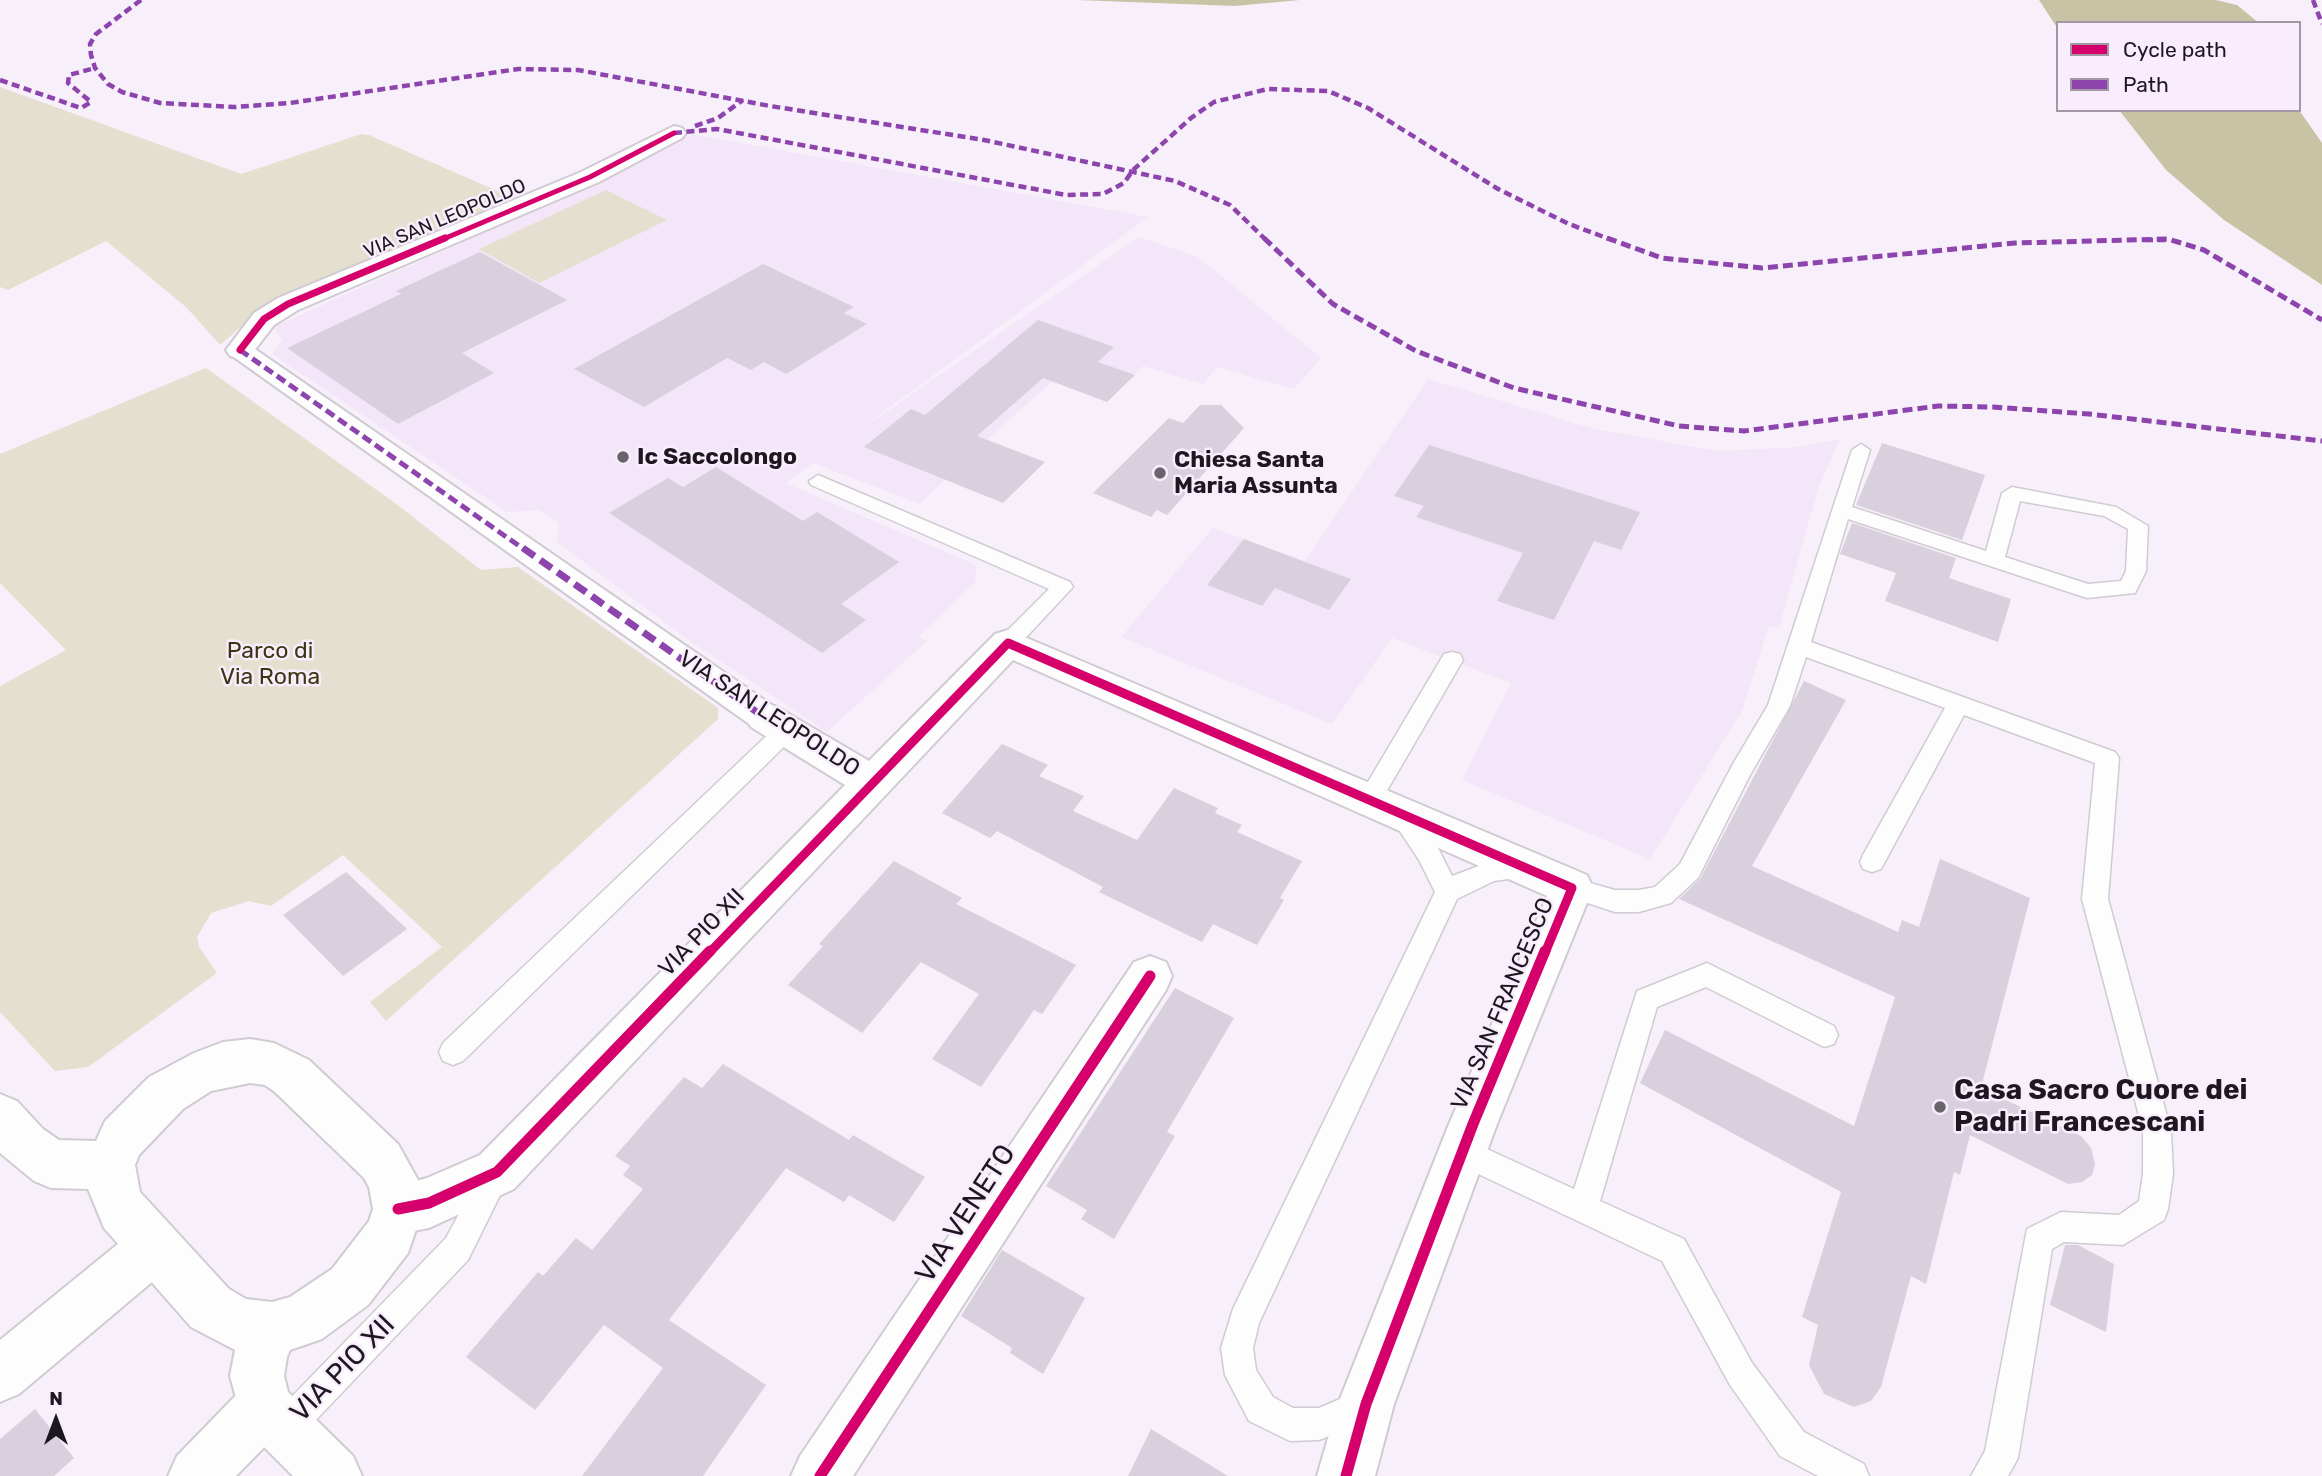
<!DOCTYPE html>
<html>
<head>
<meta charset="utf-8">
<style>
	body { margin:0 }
	#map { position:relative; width:2322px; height:1476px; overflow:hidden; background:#f7f0fa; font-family:Rubik,sans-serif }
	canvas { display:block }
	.legend { position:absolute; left:2056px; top:21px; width:245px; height:91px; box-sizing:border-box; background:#f9edfd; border:2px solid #a198a4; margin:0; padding:9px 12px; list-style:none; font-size:21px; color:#1d181f }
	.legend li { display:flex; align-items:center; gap:14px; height:35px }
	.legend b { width:35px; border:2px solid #a198a4 }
	.north { position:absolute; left:21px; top:1385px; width:70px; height:70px; -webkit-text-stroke:5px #f9edfd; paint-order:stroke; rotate:0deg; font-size:19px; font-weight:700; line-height:28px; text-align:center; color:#1d181f }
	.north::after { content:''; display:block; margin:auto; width:24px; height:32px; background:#1d181f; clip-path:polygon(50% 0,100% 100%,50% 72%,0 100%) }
</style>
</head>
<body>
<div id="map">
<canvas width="2322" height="1476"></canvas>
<ul class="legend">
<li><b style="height:9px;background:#d6006c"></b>Cycle path</li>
<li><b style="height:9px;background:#8e44ad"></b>Path</li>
</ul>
<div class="north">N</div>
</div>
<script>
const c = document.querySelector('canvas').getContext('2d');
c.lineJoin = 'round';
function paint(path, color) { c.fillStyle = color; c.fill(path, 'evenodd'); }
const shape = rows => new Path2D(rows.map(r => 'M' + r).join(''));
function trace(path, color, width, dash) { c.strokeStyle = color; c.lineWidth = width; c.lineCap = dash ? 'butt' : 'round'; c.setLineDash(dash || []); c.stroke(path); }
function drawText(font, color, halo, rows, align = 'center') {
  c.font = font + ' Rubik,sans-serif'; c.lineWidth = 5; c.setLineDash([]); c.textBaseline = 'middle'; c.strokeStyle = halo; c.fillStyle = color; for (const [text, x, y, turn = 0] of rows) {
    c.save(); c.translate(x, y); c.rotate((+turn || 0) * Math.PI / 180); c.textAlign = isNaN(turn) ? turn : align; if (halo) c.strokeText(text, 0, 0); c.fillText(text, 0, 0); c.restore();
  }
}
paint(shape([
	[692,134,1148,217,847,439,1139,237,1198,257,1321,358,1294,389,1217,367,1203,384,1143,366,1107,402,1053,381,943,479,945,480,920,504,813,463,786,483,976,565,975,582,919,636,927,641,827,732,687,639,556,541,559,523,539,510,507,512,272,354,282,340,273,327,606,178],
	[1428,379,1591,428,1717,451,1799,447,1840,439,1818,489,1779,628,1769,626,1742,711,1650,859,1462,780,1511,683,1392,638,1332,724,1121,637,1213,528,1305,561]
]), '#f3e6f8');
paint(shape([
	[0,87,241,174,361,134,369,135,518,200,250,319,220,345,186,307,106,241,8,290,0,287],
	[606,190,667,220,539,283,479,249],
	[206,368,395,503,481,570,518,567,718,708,718,719,386,1021,370,1002,442,947,343,855,271,906,249,901,211,913,197,937,199,947,217,973,88,1067,55,1071,0,1012,0,686,66,650,0,583,0,454]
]), '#e4dfce');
paint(shape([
	[1076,0,1300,0,1235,6],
	[2039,0,2216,0,2237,5,2259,23,2058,23,2058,29],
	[2119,110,2299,110,2322,143,2322,285,2224,220,2166,170]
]), '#c9c3a6');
paint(shape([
	[480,252,567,300,462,353,494,373,398,424,287,348,401,294,396,291],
	[763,264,854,307,844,313,867,324,786,374,764,362,751,370,727,358,644,407,574,369],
	[1038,320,1114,347,1098,362,1135,375,1107,402,1043,378,977,436,1045,462,1003,503,864,447,911,409,925,415],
	[1200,405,1221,405,1244,428,1167,515,1157,510,1151,517,1093,493,1169,418,1183,423],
	[1882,443,1985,475,1962,540,1856,505],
	[1429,445,1640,512,1621,550,1594,541,1554,620,1497,601,1523,553,1416,517,1424,506,1394,496],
	[716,467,803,521,817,512,899,562,841,604,866,620,822,653,609,513,668,478,683,487],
	[1852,523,1956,558,1949,578,2011,599,1998,642,1885,601,1896,573,1840,554],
	[1244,539,1305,562,1351,579,1329,610,1275,588,1262,606,1207,585],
	[1804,681,1846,700,1752,866,1898,932,1902,920,1919,927,1940,859,2030,898,1981,1088,2081,1136,2091,1148,2095,1164,2092,1175,2082,1182,2068,1184,1970,1135,1960,1175,1954,1172,1926,1284,1911,1276,1881,1387,1871,1401,1854,1407,1824,1394,1809,1365,1818,1325,1802,1317,1841,1192,1640,1083,1665,1030,1854,1126,1895,997,1679,899,1700,879],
	[1002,744,1048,765,1039,776,1084,796,1073,811,1137,840,1174,788,1218,808,1215,813,1242,825,1237,832,1302,861,1280,898,1284,900,1257,945,1213,924,1202,942,1099,892,1103,887,997,831,990,838,942,813],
	[894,861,962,898,956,904,1076,965,1042,1014,1034,1010,981,1087,932,1059,979,994,921,962,862,1033,788,985,823,946,819,944],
	[346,872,407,929,343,976,283,915],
	[1175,988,1234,1018,1167,1132,1175,1136,1114,1239,1081,1219,1087,1210,1046,1186],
	[723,1064,849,1140,853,1135,925,1177,894,1222,849,1195,844,1202,786,1168,669,1320,766,1385,703,1476,582,1476,663,1368,604,1325,535,1410,466,1357,538,1272,543,1276,576,1238,592,1250,643,1189,623,1175,630,1166,615,1156,684,1077,702,1088],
	[2065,1245,2078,1245,2114,1264,2106,1332,2050,1305],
	[1002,1250,1085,1298,1043,1374,1010,1353,1012,1348,961,1316],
	[35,1409,74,1458,54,1476,0,1476,0,1439],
	[1151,1429,1228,1476,1128,1476]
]), '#d8d0dc');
const service = shape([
	[1861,444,1870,450,1852,507,1986,551,2002,493,2012,487,2116,507,2148,526,2146,571,2135,593,2087,598,1848,519,1811,642,2115,752,2119,758,2108,899,2171,1131,2173,1174,2168,1209,2164,1220,2123,1245,2064,1242,2052,1249,2018,1458,2008,1476,1971,1476,1985,1451,2027,1229,2061,1212,2119,1215,2139,1201,2143,1174,2143,1131,2082,899,2095,763,1964,715,1881,869,1872,872,1863,869,1860,862,1863,855,1945,708,1806,657,1790,706,1750,775,1698,878,1671,903,1639,912,1615,912,1563,895,1560,888,1563,881,1572,878,1615,890,1639,890,1655,887,1680,864,1733,764,1768,705,1852,450,1861,444],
	[2020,501,2104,516,2128,529,2126,571,2121,581,2088,584,2005,557,2020,501],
	[818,475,1070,582,1073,587,1016,648,1000,648,997,643,1000,638,1049,589,811,485,809,481,818,475],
	[1452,652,1460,654,1463,660,1378,806,1370,808,1362,806,1358,799,1362,792,1444,654,1452,652],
	[787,721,795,724,798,730,795,736,463,1061,453,1065,443,1061,439,1052,443,1043,779,724,787,721],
	[1401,805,1409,808,1437,846,1452,876,1492,861,1521,859,1530,862,1533,869,1530,876,1494,881,1457,899,1259,1323,1253,1348,1256,1370,1273,1397,1293,1408,1319,1408,1361,1390,1373,1394,1377,1406,1373,1418,1319,1440,1290,1441,1249,1421,1225,1375,1221,1348,1233,1309,1435,892,1419,860,1389,815,1393,808,1401,805],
	[1707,963,1834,1026,1838,1035,1834,1044,1824,1047,1706,987,1657,1007,1600,1201,1684,1239,1752,1363,1804,1432,1864,1464,1869,1476,1818,1476,1780,1456,1730,1385,1662,1261,1453,1162,1449,1152,1453,1142,1463,1138,1574,1189,1637,991,1707,963],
	[493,1165,503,1169,508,1179,468,1260,296,1441,284,1445,272,1441,268,1429,272,1417,446,1238,483,1169,493,1165]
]);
const pedestrian = shape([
	[240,343,249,345,776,708,780,717,776,726,764,729,752,726,231,355,228,350,231,345,240,343]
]);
const minor = shape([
	[674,126,682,128,686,133,682,138,599,182,298,310,274,325,250,356,240,359,230,356,226,350,254,313,278,298,581,172,674,126],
	[1008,630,1587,875,1593,888,1497,1124,1394,1404,1375,1476,1317,1476,1338,1404,1449,1124,1547,896,1013,660,514,1189,429,1228,398,1234,380,1227,373,1209,380,1191,427,1178,480,1155,845,785,751,727,745,717,751,707,764,703,777,707,869,761,995,634,1008,630],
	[1150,956,1166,962,1172,976,1166,990,853,1476,791,1476,800,1456,1134,962,1150,956],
	[153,1222,171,1230,179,1248,171,1266,19,1394,0,1402,0,1340,135,1230,153,1222],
	[264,1379,284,1387,292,1407,284,1427,236,1476,168,1476,177,1456,244,1387,264,1379]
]);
const secondary = shape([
	[250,1039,274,1043,309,1060,398,1144,418,1180,423,1209,408,1253,368,1305,322,1339,290,1350,287,1357,284,1376,288,1392,353,1456,362,1476,293,1476,244,1427,230,1376,235,1350,191,1327,104,1228,88,1189,51,1188,34,1181,0,1153,0,1094,17,1101,43,1129,59,1140,96,1141,105,1121,149,1077,194,1053,223,1042,250,1039],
	[250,1083,265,1085,275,1092,364,1178,369,1187,373,1209,369,1221,332,1269,290,1297,272,1302,246,1299,229,1289,140,1192,135,1165,139,1155,183,1109,211,1091,250,1083]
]);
trace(service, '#d0cbd2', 3);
trace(pedestrian, '#d0cbd2', 4);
trace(minor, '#d0cbd2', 4);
trace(secondary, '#d0cbd2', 4);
paint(service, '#fefdfe');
paint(pedestrian, '#fefdfe');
paint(minor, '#fefdfe');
paint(secondary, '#fefdfe');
trace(shape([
	[141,0,96,34,90,44,91,55,95,68,108,84,122,92,160,103,235,107,290,103,518,69,578,70,770,106,984,140,1175,181,1230,205,1266,240],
	[2313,0,2322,24],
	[0,80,81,108,91,102,68,83,69,75,95,68],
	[695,126,718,118,743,100],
	[674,133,717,129,1066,195,1103,194,1124,183,1133,170,1191,118,1214,102,1268,89,1328,91,1368,108,1498,189,1569,224,1612,240],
	[2145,240,2170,240]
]), '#8e44ad', 4.5, [8, 4.5]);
trace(shape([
	[1264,238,1333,304,1416,351,1514,388,1679,426,1744,431,1938,406,1993,407,2089,414,2322,441],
	[1607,238,1662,258,1762,268,2015,243,2168,239,2204,250,2322,320],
	[240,350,525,550]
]), '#8e44ad', 5, [10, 5]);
trace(shape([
	[523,548,764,717]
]), '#8e44ad', 7, [14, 7]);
trace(shape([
	[441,240,590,177,674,133]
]), '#d6006c', 5);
trace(shape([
	[240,350,264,319,288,304,445,238]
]), '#d6006c', 7);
trace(shape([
	[709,953,1008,643,1572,888,1545,953]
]), '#d6006c', 9);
trace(shape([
	[398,1209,429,1203,497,1172,710,951],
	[820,1476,1150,976],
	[1346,1476,1366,1404,1473,1124,1545,951]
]), '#d6006c', 11);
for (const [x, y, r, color] of [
	[623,457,7,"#69646c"],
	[1160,473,7,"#69646c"],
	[1940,1107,7,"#69646c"]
]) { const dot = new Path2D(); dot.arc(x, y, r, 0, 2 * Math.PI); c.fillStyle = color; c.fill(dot); trace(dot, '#f9edfd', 2.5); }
drawText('19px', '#1d181f', '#f9edfd', [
	["VIA SAN LEOPOLDO",445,219,-23]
]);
drawText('bold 23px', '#1d181f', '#f9edfd', [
	["Ic Saccolongo",637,457],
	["Chiesa Santa",1174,460],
	["Maria Assunta",1174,486]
], 'left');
drawText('23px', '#3a3610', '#f9edfd', [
	["Parco di",270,651],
	["Via Roma",270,677]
]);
drawText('23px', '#1d181f', '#f9edfd', [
	["VIA SAN LEOPOLDO",769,714,33],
	["VIA PIO XII",702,933,-46],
	["VIA SAN FRANCESCO",1503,1004,-67]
]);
drawText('bold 28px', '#1d181f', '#f9edfd', [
	["Casa Sacro Cuore dei",1954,1091],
	["Padri Francescani",1954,1123]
], 'left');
drawText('28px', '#1d181f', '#f9edfd', [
	["VIA VENETO",966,1214,-57],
	["VIA PIO XII",343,1369,-46]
]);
</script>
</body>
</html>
